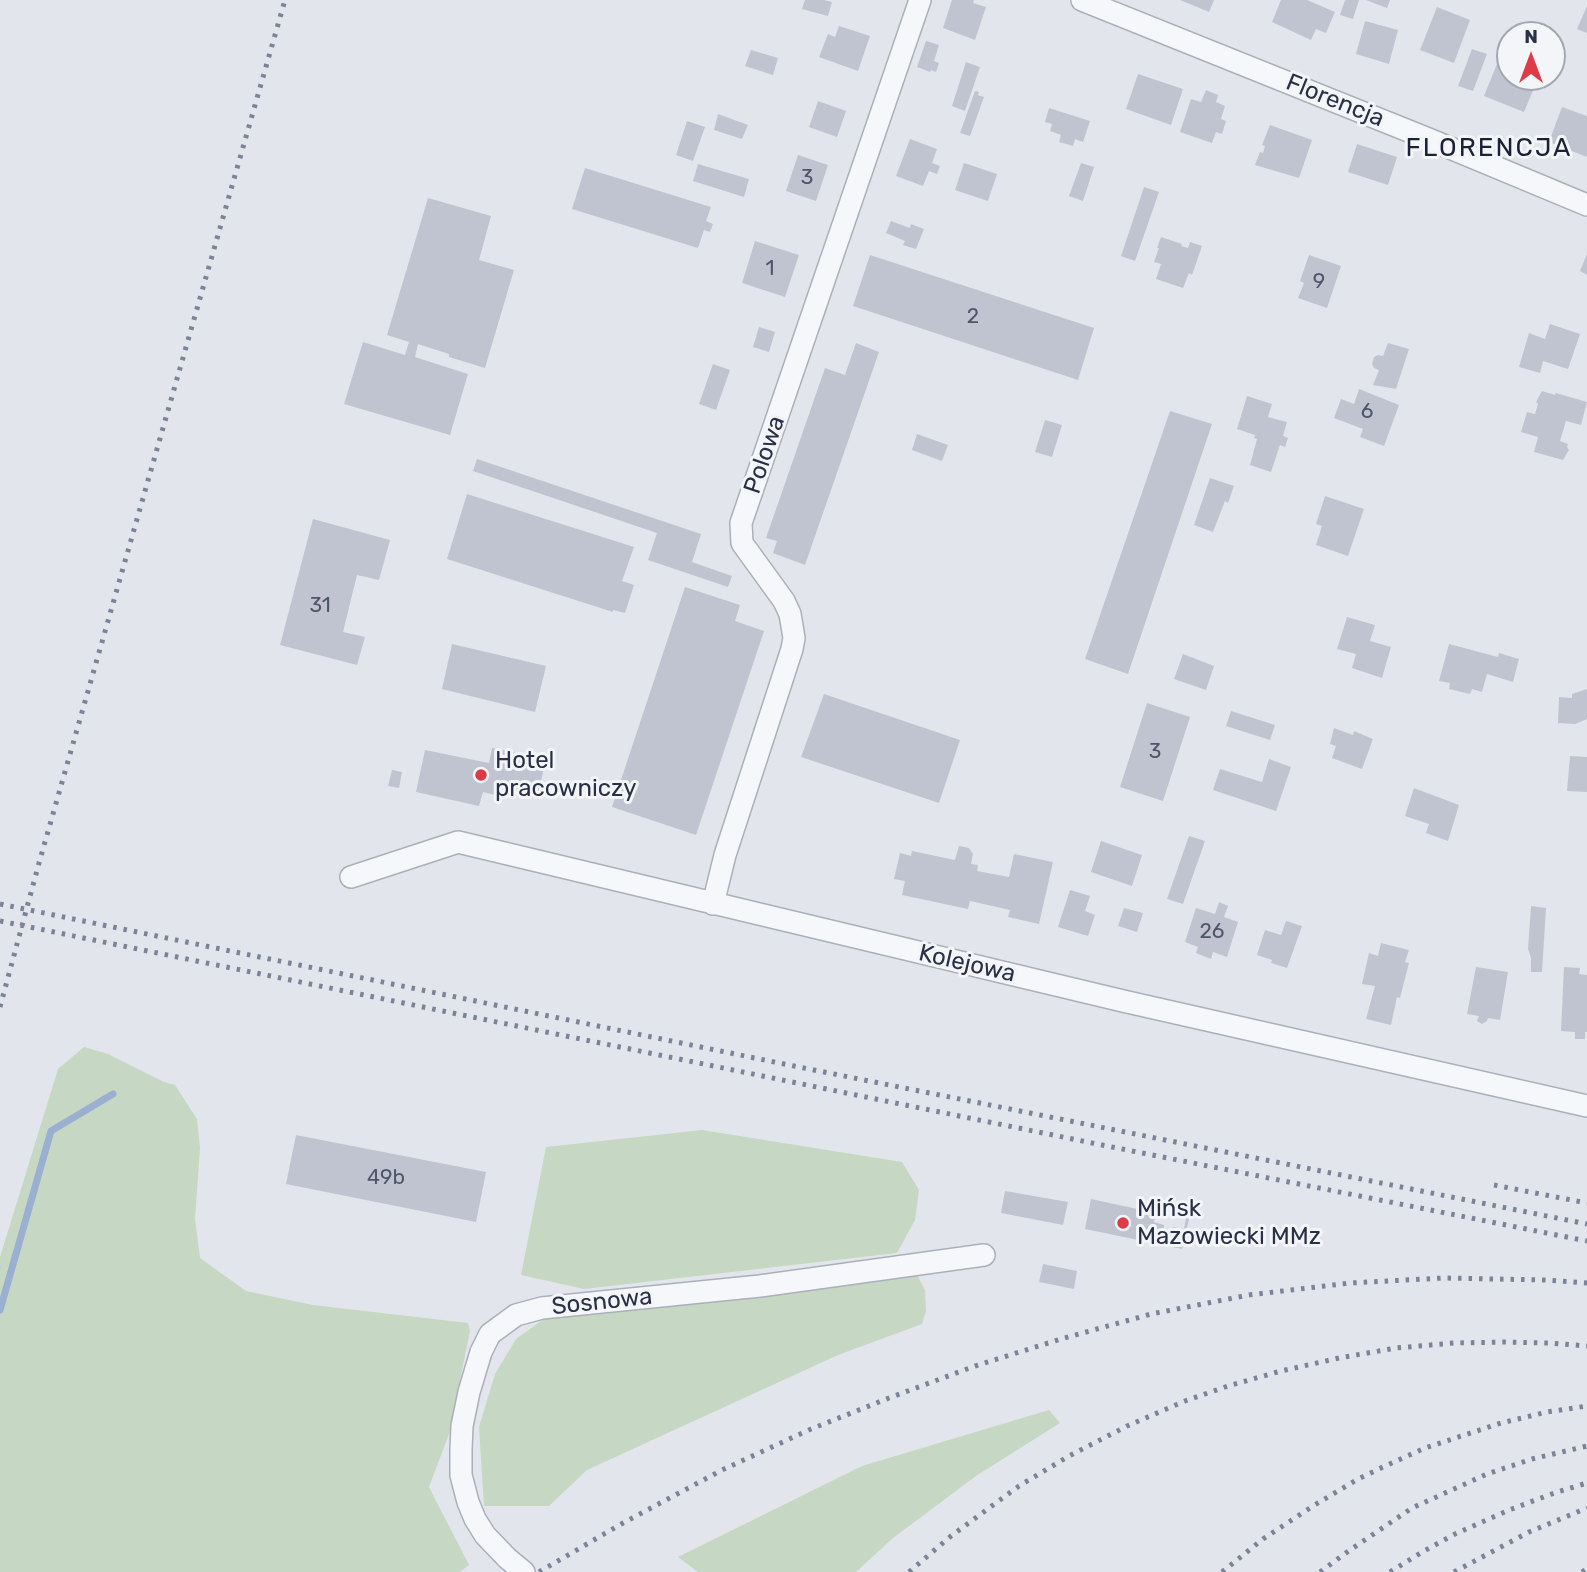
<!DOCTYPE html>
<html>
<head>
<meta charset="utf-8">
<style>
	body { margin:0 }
	#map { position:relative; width:1587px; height:1572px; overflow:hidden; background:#e2e6ec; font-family:Rubik,sans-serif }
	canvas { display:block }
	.north { position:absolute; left:1496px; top:21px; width:70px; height:70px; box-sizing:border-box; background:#f3f5f9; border:2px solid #a2a7b2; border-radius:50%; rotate:0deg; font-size:19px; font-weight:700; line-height:28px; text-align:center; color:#283147 }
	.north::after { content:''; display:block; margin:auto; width:24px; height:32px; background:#dd3b48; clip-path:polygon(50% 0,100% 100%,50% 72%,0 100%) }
</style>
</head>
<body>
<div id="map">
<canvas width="1587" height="1572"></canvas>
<div class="north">N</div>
</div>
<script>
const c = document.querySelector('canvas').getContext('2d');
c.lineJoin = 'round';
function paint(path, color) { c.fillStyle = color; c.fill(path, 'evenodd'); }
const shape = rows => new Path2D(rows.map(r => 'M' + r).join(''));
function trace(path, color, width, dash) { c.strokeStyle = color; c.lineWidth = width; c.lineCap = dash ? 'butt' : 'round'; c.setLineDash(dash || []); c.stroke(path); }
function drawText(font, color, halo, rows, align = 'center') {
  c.font = font + ' Rubik,sans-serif'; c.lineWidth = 6; c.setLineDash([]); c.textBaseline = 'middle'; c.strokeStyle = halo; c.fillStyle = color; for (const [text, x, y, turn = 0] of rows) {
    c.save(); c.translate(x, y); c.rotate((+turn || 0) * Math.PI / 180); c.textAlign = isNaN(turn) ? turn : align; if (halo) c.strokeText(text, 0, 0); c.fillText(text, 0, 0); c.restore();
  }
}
paint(shape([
	[84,1047,108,1054,164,1082,175,1085,197,1119,200,1148,195,1219,200,1258,246,1291,313,1305,468,1323,470,1331,449,1434,429,1487,469,1565,460,1572,0,1572,0,1257,58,1069],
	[702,1130,902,1162,919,1190,915,1220,897,1253,584,1289,521,1275,546,1147],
	[916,1273,925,1290,926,1311,922,1324,838,1355,587,1470,549,1506,484,1506,479,1427,495,1374,516,1339,548,1316],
	[1049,1410,1060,1423,976,1476,893,1538,856,1572,698,1572,678,1557,862,1466]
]), '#c6d7c3');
trace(shape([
	[0,1310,51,1131,113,1094]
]), '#9ab0d0', 7);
paint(shape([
	[805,0,824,0,832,2,828,16,802,9],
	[952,0,974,0,973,3,986,7,975,40,943,28],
	[1180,0,1214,0,1209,12],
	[1281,0,1307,0,1335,12,1326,33,1316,29,1311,40,1272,22],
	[1345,0,1359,0,1353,19,1340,15],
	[1366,0,1390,0,1387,8],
	[1587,6,1587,33,1577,29],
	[1437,7,1470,20,1454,63,1420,50],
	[1365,21,1398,30,1389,64,1356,54],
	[839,26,870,36,858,71,819,57,828,34,835,37],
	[926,41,939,45,934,61,939,63,936,72,931,70,930,72,917,67],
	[1472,49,1487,54,1473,91,1458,86],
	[751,50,778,58,773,75,745,66],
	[966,62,980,67,965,111,952,106],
	[1497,64,1510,70,1510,77,1528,77,1537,81,1524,112,1484,96],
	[1138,74,1183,89,1171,125,1126,109],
	[1206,90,1218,95,1216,102,1225,106,1221,119,1226,121,1222,134,1216,132,1212,143,1180,132,1191,99,1201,102],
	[975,91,979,92,978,95,984,97,970,136,960,133],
	[818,101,846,111,837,137,809,127],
	[1562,107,1587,116,1587,157,1549,142],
	[1049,108,1090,121,1083,142,1075,139,1073,146,1059,142,1061,135,1050,131,1052,124,1045,122],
	[718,114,748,125,742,139,714,130],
	[687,121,705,127,693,161,676,155],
	[1270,125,1312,140,1299,178,1255,165,1260,152,1263,153,1265,146,1262,145],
	[910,139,937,149,932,163,940,166,937,174,929,171,923,186,896,176],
	[1357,144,1397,157,1388,185,1348,172],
	[798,155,828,165,816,201,786,191],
	[964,163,997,174,988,201,955,190],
	[1081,163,1094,167,1083,201,1069,196],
	[698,164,749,179,744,197,693,181],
	[585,168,711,207,706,221,713,224,710,232,704,230,698,248,572,209],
	[1144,187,1159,192,1135,261,1121,256],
	[428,198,491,216,479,260,514,270,485,368,449,357,449,354,418,344,415,357,468,374,450,435,344,404,363,342,405,355,409,342,387,335],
	[891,221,910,228,911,224,924,229,916,249,903,245,905,241,886,233],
	[1161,237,1182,244,1181,246,1188,248,1190,242,1202,246,1192,275,1189,273,1183,288,1156,279,1161,264,1154,262,1159,248,1157,248],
	[755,241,799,255,785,297,742,283],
	[1587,254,1587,275,1580,271],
	[870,255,1094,328,1078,380,853,306],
	[1309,255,1341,266,1327,308,1298,298,1304,283,1300,281],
	[1550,324,1580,334,1568,369,1543,361,1540,373,1519,367,1529,333,1545,339],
	[759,327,775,332,769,352,753,347],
	[856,343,879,352,805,565,773,553,777,541,766,538,825,368,845,375],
	[1388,343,1409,349,1396,389,1373,385,1379,370,1374,368,1372,364,1374,357,1378,355,1383,356],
	[713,364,730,370,716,410,699,404],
	[1359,389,1399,405,1384,446,1360,437,1363,429,1334,418,1341,399,1354,404],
	[1542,391,1555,395,1556,393,1587,402,1581,425,1566,421,1560,441,1568,444,1567,447,1569,450,1563,460,1534,452,1538,437,1521,432,1527,412,1535,414,1538,404,1536,402],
	[1247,396,1272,404,1268,417,1287,422,1283,436,1288,438,1285,447,1280,445,1271,472,1250,465,1257,439,1254,438,1255,435,1237,429],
	[1170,411,1212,424,1128,674,1085,659],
	[1045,420,1062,425,1052,457,1035,452],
	[917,434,948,445,942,461,912,450],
	[477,459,701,534,692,562,732,576,728,587,648,560,657,533,473,471],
	[1210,478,1234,486,1228,503,1225,501,1213,532,1194,525],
	[467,494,634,547,622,581,634,585,625,613,613,610,613,612,447,559],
	[1325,496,1364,509,1348,556,1316,545,1322,526,1316,524],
	[313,519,390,540,379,580,357,575,343,632,365,637,357,665,280,645],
	[685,587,740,605,735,621,764,631,696,835,612,807],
	[1347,617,1375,625,1370,641,1391,647,1382,678,1352,668,1356,654,1337,649],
	[452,644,546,666,535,712,442,689],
	[1449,644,1498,657,1499,653,1519,659,1513,682,1487,674,1482,692,1472,689,1470,694,1449,689,1450,683,1439,681],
	[1183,654,1214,666,1206,690,1174,679],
	[1587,689,1587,719,1575,724,1558,723,1559,697,1572,698,1572,694],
	[824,694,960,740,939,803,801,757],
	[1147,703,1190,717,1163,801,1120,787],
	[1231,711,1275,725,1270,740,1226,726],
	[1334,728,1353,735,1354,731,1373,739,1362,769,1332,758,1336,746,1330,744],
	[492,748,546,759,538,795,497,786,495,795,483,792,479,806,416,792,425,750,489,763],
	[1570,756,1587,757,1587,792,1567,791],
	[1269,759,1291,767,1276,811,1213,790,1220,769,1262,782],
	[392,770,402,772,399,788,388,786],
	[1414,788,1459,805,1448,841,1426,833,1429,824,1405,816],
	[1189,836,1205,841,1183,904,1167,899],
	[1101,841,1142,855,1132,886,1091,872],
	[959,846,969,848,973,854,971,864,978,865,977,871,1009,877,1014,854,1053,862,1039,924,1008,917,1010,910,970,901,968,909,902,895,905,881,894,879,900,853,911,856,912,851,955,860],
	[1070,890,1090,896,1085,911,1095,915,1088,936,1058,927],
	[1219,902,1228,906,1224,917,1238,922,1227,957,1213,952,1211,959,1196,953,1198,947,1185,942,1196,908,1215,914],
	[1531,906,1546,908,1542,972,1531,972,1531,958,1528,949],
	[1124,908,1143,913,1137,932,1118,926],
	[1286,921,1302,926,1287,968,1271,963,1272,960,1257,955,1265,930,1281,935],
	[1381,943,1409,950,1405,962,1409,963,1400,998,1397,997,1391,1025,1366,1019,1375,986,1362,984,1369,953,1378,956],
	[1476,967,1508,972,1500,1020,1488,1018,1487,1021,1482,1024,1477,1021,1479,1016,1467,1014],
	[1564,967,1580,968,1579,974,1587,975,1587,1032,1585,1032,1585,1039,1575,1039,1575,1032,1561,1031],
	[296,1135,486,1172,476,1222,286,1184],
	[1005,1191,1068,1202,1063,1225,1001,1213],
	[1091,1199,1156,1213,1154,1222,1164,1225,1164,1228,1172,1230,1173,1227,1184,1229,1186,1218,1189,1219,1182,1249,1085,1229],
	[1043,1264,1077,1271,1074,1289,1039,1282]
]), '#bfc4d0');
const minor = shape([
	[1082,0,1426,138,1587,205],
	[351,877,458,842,1123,1001,1587,1106],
	[713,904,725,855,792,649,794,638,790,614,784,601,742,543,741,523,920,0],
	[524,1572,507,1558,485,1535,475,1519,468,1502,461,1475,461,1449,462,1426,469,1392,481,1352,490,1334,516,1315,542,1308,760,1286,984,1255]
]);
trace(minor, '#aab0ba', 24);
trace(minor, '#f6f7fa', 21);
trace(shape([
	[0,904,794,1066,1587,1224],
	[0,921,1107,1146,1587,1241],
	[0,1007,39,863,285,0],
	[1494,1185,1587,1203],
	[539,1572,623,1523,722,1470,811,1429,889,1398,975,1366,1061,1339,1151,1314,1249,1295,1350,1283,1444,1278,1545,1280,1587,1283],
	[909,1572,951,1536,1019,1486,1069,1456,1127,1426,1185,1401,1228,1386,1281,1371,1339,1358,1396,1348,1454,1343,1505,1342,1549,1343,1587,1346],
	[1222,1572,1263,1539,1313,1506,1358,1479,1383,1467,1425,1448,1501,1423,1547,1412,1587,1406],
	[1320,1572,1350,1550,1412,1508,1487,1474,1532,1459,1587,1446],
	[1390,1572,1424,1551,1455,1534,1509,1510,1557,1492,1587,1483],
	[1454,1572,1529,1532,1587,1508],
	[1582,1572,1587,1569]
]), '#7a8398', 5, [3.5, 7]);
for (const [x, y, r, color] of [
	[481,775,7,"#dd3b48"],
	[1123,1223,7,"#dd3b48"]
]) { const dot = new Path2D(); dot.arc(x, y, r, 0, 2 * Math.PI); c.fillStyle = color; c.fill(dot); trace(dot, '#f3f5f9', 2.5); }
drawText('21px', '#4e5669', null, [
	["3",807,178],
	["1",770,269],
	["9",1319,282],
	["2",973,317],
	["6",1367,412],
	["31",320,606],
	["3",1155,752],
	["26",1212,932],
	["49b",386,1178]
]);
drawText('24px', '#283147', '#f3f5f9', [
	["Florencja",1335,101,22],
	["Polowa",765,455,-71],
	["Kolejowa",967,964,13],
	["Sosnowa",602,1302,-6]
]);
drawText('24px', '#283147', '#f3f5f9', [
	["Hotel",495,761],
	["pracowniczy",495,789],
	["Mińsk",1137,1209],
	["Mazowiecki MMz",1137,1237]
], 'left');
c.letterSpacing = '2px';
drawText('26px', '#1a2237', '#f3f5f9', [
	["FLORENCJA",1489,148]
]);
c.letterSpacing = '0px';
</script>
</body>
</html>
